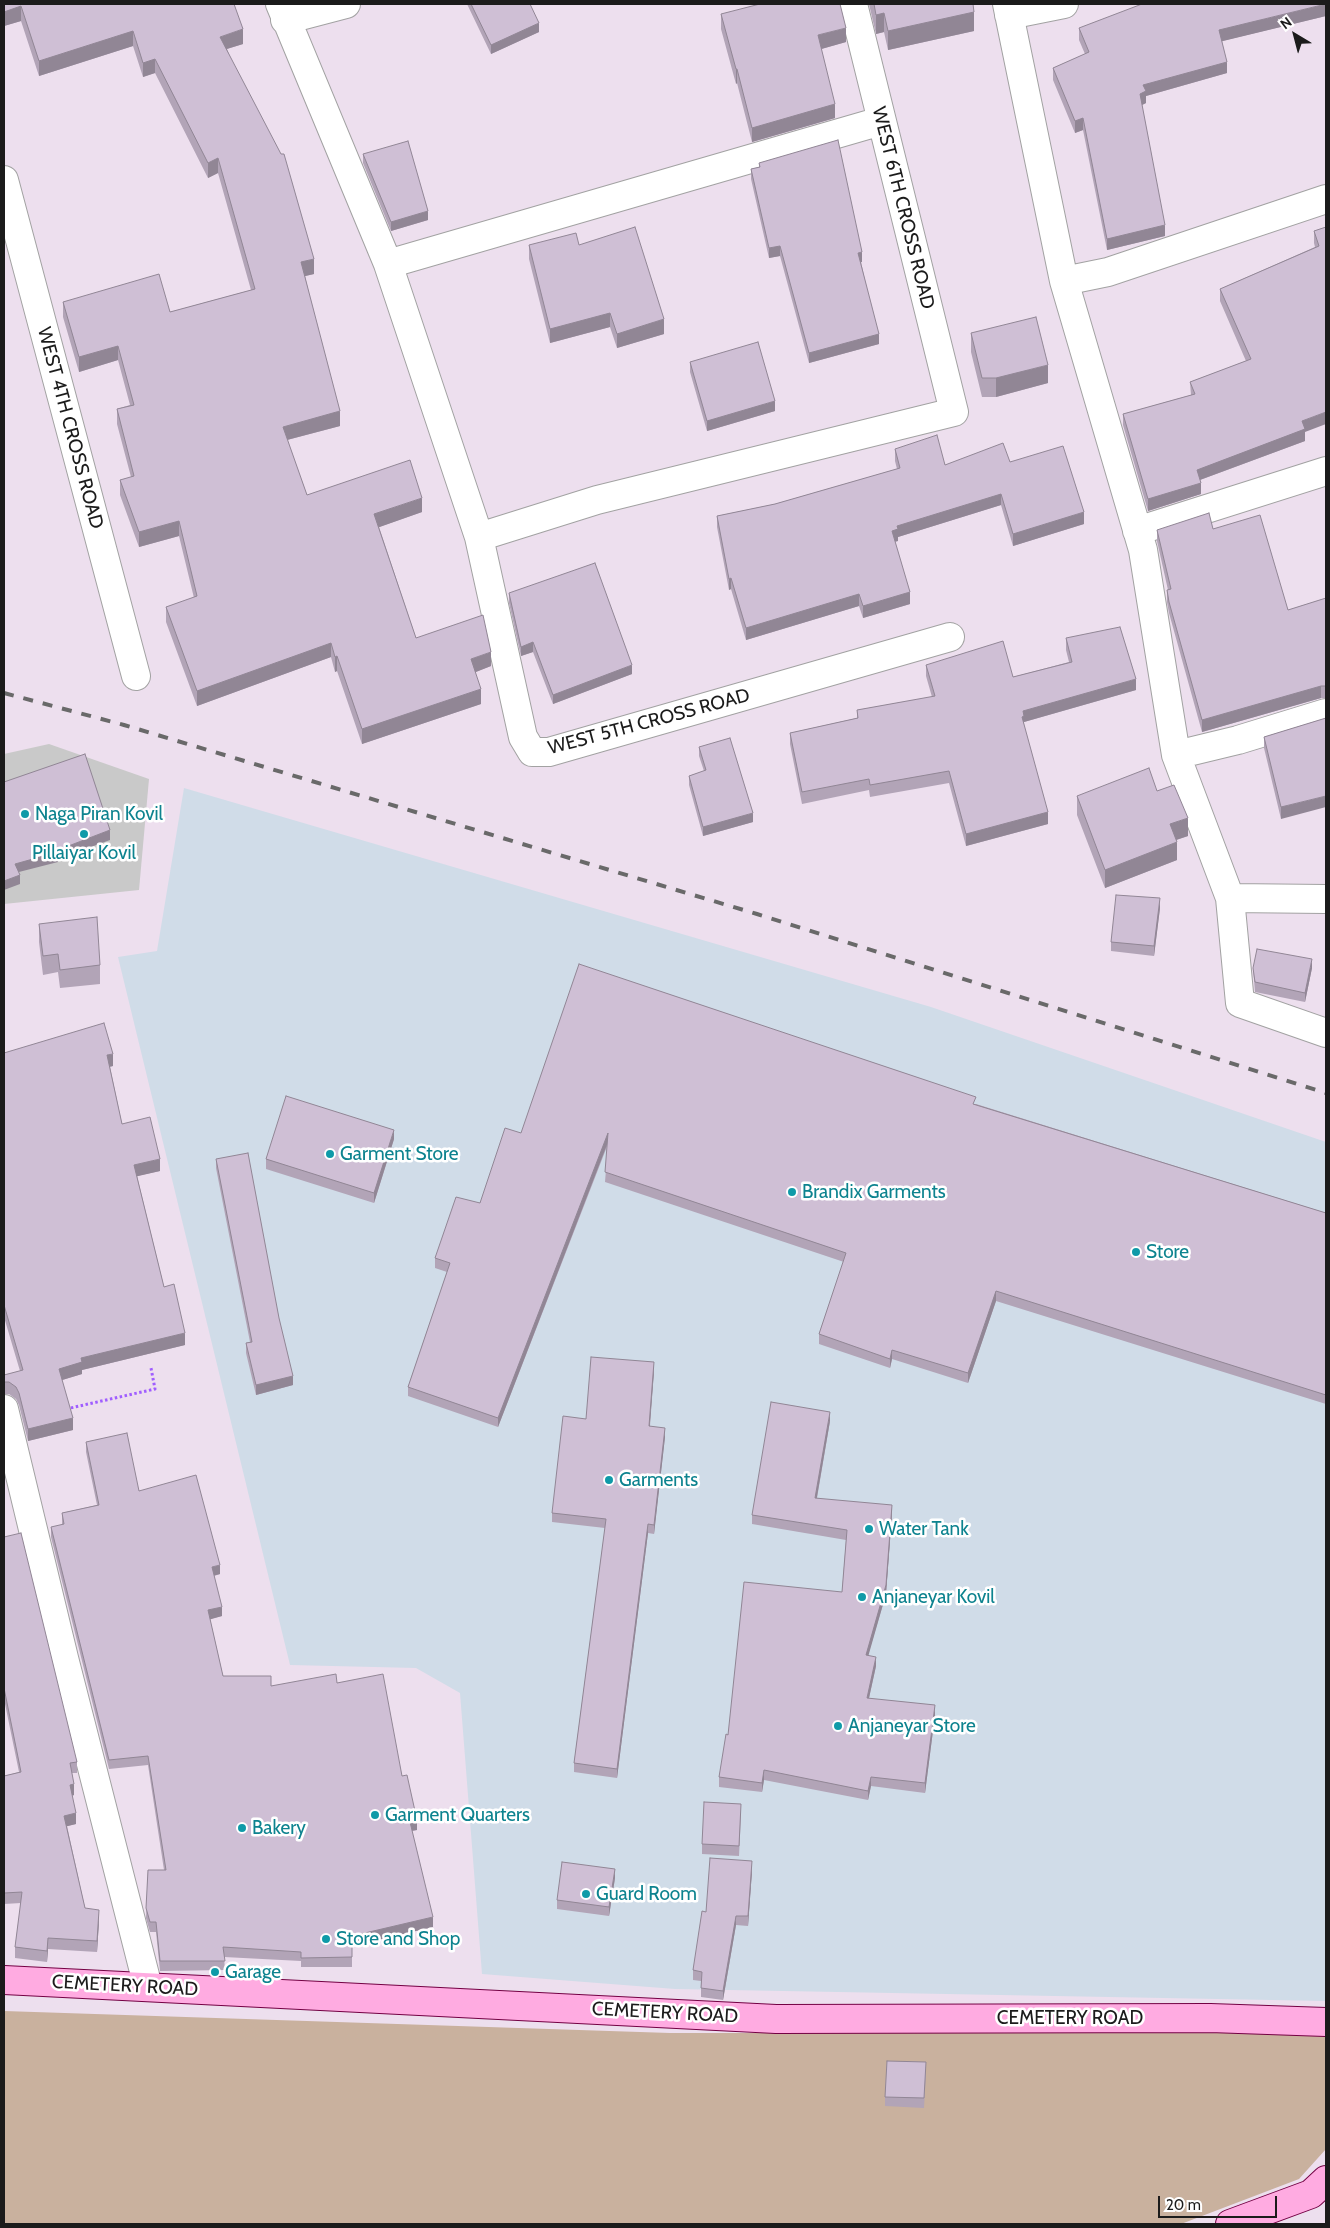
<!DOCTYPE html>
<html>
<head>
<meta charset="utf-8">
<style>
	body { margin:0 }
	#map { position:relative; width:1330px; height:2228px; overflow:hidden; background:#eddfee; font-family:Cabin,sans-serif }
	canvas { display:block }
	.frame { position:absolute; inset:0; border:5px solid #1b1b1b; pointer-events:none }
	.north { position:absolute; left:1270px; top:10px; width:50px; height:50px; -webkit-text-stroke:4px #fff; paint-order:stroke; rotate:323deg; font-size:14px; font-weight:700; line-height:20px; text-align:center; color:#1b1b1b }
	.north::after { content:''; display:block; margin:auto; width:18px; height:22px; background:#1b1b1b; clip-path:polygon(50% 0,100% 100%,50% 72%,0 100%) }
	.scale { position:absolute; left:1158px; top:2196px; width:119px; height:22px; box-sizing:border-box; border:2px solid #1b1b1b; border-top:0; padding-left:6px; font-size:15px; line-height:18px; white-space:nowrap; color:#1b1b1b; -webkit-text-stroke:4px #fff; paint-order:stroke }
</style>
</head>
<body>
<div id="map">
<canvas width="1330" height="2228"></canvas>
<div class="frame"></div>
<div class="north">N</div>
<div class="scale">20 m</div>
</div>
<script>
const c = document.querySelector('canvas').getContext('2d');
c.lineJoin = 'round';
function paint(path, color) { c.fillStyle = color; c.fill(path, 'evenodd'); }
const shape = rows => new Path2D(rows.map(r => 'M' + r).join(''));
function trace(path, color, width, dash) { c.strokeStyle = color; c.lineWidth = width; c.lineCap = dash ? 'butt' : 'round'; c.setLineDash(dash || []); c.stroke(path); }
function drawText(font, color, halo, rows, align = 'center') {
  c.font = font + ' Cabin,sans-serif'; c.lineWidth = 5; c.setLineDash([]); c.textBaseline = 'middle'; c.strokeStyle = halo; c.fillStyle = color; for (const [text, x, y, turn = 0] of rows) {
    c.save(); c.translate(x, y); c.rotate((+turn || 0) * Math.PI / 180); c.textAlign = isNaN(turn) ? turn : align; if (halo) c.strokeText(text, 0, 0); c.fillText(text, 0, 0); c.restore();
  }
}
paint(shape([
	[184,788,931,1007,1326,1142,1326,2001,675,1989,482,1974,460,1693,416,1668,290,1665,118,957,157,951]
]), '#d0dce8');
paint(shape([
	[49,744,149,779,139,890,4,904,4,754]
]), '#c9c9c9');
paint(shape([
	[4,2011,670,2033,1326,2033,1326,2149,1299,2179,1181,2224,4,2224]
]), '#c9b19e');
const minor = shape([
	[280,4,388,264,479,537,597,500,954,412,853,4],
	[1007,4,1064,281,1143,550,1176,755,1230,898,1240,1003,1326,1033],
	[1009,15,1064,4],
	[285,20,346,4],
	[4,180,136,676],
	[388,264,881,121],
	[1064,281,1108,272,1326,199],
	[1137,531,1326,471],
	[479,537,523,737,532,752,549,752,950,637],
	[1176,755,1238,740,1326,713],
	[1230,898,1326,899],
	[4,1409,64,1658,148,1987]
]);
const secondary = shape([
	[4,1980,776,2019,1210,2018,1326,2022],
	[1230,2224,1311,2194,1326,2180]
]);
trace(minor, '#a2a2a2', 30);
trace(secondary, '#730043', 30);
trace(shape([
	[66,1409,155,1389,151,1368]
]), '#a05eff', 3, [2.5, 2.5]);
trace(minor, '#fff', 28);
trace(secondary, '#ffabe1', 28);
trace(shape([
	[4,693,124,725,757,914,1326,1093]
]), '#696969', 4, [10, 10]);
paint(shape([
	[4,4,243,44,227,49,314,274,305,276,340,426,287,440,307,495,422,512,379,527,416,638,491,666,475,672,481,704,362,744,337,671,335,672,331,657,197,706,166,622,166,607,194,598,179,536,139,547,120,495,120,480,131,477,117,424,117,409,130,405,118,360,79,372,63,317,63,302,170,312,251,290,218,173,208,178,155,73,143,77,133,46,39,76,21,21,4,26],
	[467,4,530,4,539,32,491,54],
	[869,4,973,4,974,31,888,50,884,32,876,34],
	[721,14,846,42,821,49,835,118,752,142,737,83,736,84,721,29],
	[1326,16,1222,41,1227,73,1146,96,1146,103,1142,105,1165,236,1107,250,1083,130,1075,133,1053,80,1053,68,1085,54,1079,40,1079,28],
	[363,154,428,220,391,231,363,163],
	[759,163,862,262,861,262,879,344,809,363,780,256,769,258,751,179,751,169,759,167],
	[1326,227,1305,432,1305,441,1200,480,1201,494,1148,511,1123,425,1123,414,1191,395,1190,382,1246,361,1220,301,1220,289,1315,247,1314,243,1314,231],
	[529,245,579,245,664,334,617,348,610,327,550,343,529,259],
	[971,333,1048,383,996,397,982,397,971,352],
	[690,362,775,411,707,431,690,372],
	[895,449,945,465,1010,462,1084,524,1013,546,1001,505,898,537,898,541,895,542,910,604,863,618,859,606,746,640,731,589,729,590,717,527,717,516,775,504,897,469,895,461],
	[1213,529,1288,610,1326,598,1326,698,1321,698,1202,732,1169,613,1167,602,1167,590,1168,590,1157,541,1157,530],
	[509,593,632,674,553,704,533,652,521,656,509,603],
	[1066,638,1136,690,1024,722,1024,726,1048,824,966,846,949,783,870,797,869,790,802,804,790,744,790,733,857,718,857,710,932,697,926,676,926,665,1013,677,1069,662,1066,650],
	[1326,718,1281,819,1264,748,1264,737],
	[699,747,753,822,703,836,689,785,689,776,704,771,699,756],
	[1157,791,1188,836,1176,840,1177,860,1105,888,1077,815,1077,796],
	[1160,908,1154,956,1111,951,1111,942],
	[39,924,100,965,100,984,60,988,58,972,43,975,39,942],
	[1253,968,1312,968,1305,1002,1255,992],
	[4,1053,113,1066,110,1067,122,1124,160,1171,137,1176,164,1287,185,1345,82,1370,82,1374,62,1380,73,1430,28,1441,19,1405,16,1399,9,1394,4,1394,4,1375,20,1371,4,1317],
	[976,1104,1326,1213,1326,1404,996,1301,968,1383,892,1359,890,1368,819,1344,819,1334,844,1262,605,1182,608,1144,498,1427,408,1396,408,1387,447,1272,435,1268,435,1258,480,1203,521,1133],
	[394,1139,374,1203,266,1169,266,1159],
	[216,1159,293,1385,256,1395,246,1353,246,1343,250,1342,216,1168],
	[654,1371,650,1426,665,1437,654,1534,648,1533,617,1778,574,1772,574,1763,605,1528,552,1522,552,1513,586,1419],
	[830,1421,817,1498,892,1514,886,1594,868,1655,876,1666,869,1698,935,1715,925,1793,871,1786,868,1800,764,1780,762,1792,719,1787,719,1777,728,1735,842,1592,846,1540,752,1524,752,1515],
	[86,1442,139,1491,220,1574,214,1576,222,1616,210,1619,223,1676,271,1686,337,1683,402,1776,417,1830,412,1831,433,1927,352,1946,352,1967,301,1967,301,1961,224,1957,225,1970,160,1971,156,1932,150,1932,146,1918,148,1870,164,1870,148,1765,109,1769,51,1537,51,1527,62,1525,62,1513,97,1505,86,1452],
	[4,1537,77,1762,77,1773,72,1773,74,1795,72,1796,76,1824,67,1826,85,1908,99,1921,97,1952,48,1949,47,1962,15,1958,15,1947,21,1903,4,1904,4,1776,19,1772,4,1699],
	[741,1814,739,1856,702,1854,702,1844],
	[752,1871,748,1926,736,1925,723,2000,701,1997,701,1981,693,1980,693,1970,706,1912],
	[615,1878,609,1916,557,1909,557,1900],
	[926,2072,924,2108,885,2106,885,2097]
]), '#b2a4b7');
paint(shape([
	[1326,4,1326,16,1219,42,1219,30],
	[21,6,21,21,4,26,4,12],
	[974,12,974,31,888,50,888,31],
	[884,13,884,32,876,34,876,15],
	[539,23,539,32,491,54,491,45],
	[846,28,846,42,818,50,818,35],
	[243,29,243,44,220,51,220,37],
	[133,31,133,46,39,76,39,61],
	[155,59,155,73,143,77,143,63],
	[1227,62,1227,73,1146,96,1146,103,1140,106,1140,94,1143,85],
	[736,69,737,69,737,83,736,84],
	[835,104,835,118,752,142,752,128],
	[1083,118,1083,130,1075,133,1075,121],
	[218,158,218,173,208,178,208,163],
	[428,211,428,220,391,231,391,222],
	[1165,225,1165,236,1107,250,1107,239],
	[780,246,780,256,769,258,769,248],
	[862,252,862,262,858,263,858,253],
	[314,259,314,274,301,277,301,262],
	[610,313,610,327,550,343,550,329],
	[664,319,664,334,617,348,617,334],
	[879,334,879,344,809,363,809,353],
	[118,346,118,360,79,372,79,357],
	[1048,365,1048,383,996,397,996,378],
	[775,401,775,411,707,431,707,421],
	[340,411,340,426,283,441,283,427],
	[1326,412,1326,424,1305,432,1305,441,1197,481,1197,470,1302,421],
	[1201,483,1201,494,1148,511,1148,499],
	[1001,494,1001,505,898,537,898,541,892,542,892,531,897,526],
	[422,498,422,512,374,529,374,514],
	[1084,512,1084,524,1013,546,1013,534],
	[179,521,179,536,139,547,139,532],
	[731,578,731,589,729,590,729,579],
	[910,592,910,604,863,618,863,606],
	[859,594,859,606,746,640,746,628],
	[533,642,533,652,521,656,521,647],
	[331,643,331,657,197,706,197,691],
	[491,652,491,666,471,674,471,659],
	[337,656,337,671,335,672,335,657],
	[632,665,632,674,553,704,553,695],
	[1136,679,1136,690,1024,722,1024,727,1022,717,1023,711],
	[1321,686,1321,698,1202,732,1202,720],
	[481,689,481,704,362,744,362,729],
	[1326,796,1326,807,1281,819,1281,807],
	[1048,812,1048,824,966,846,966,834],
	[753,813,753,822,703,836,703,827],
	[1188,818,1188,836,1170,842,1170,824],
	[110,830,110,840,58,859,58,862,15,873,15,864,58,850],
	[1177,842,1177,860,1105,888,1105,870],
	[20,875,20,884,4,890,4,881],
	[1160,898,1160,908,1154,956,1154,946],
	[1312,959,1312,968,1305,1002,1305,993],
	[113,1054,113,1066,107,1067,107,1055],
	[394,1130,394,1139,374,1203,374,1193],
	[608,1133,608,1142,498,1427,498,1418],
	[160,1159,160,1171,134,1177,134,1165],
	[996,1291,996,1301,968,1383,968,1373],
	[185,1333,185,1345,82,1370,82,1374,59,1381,59,1369,81,1358],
	[892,1350,892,1359,890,1368,890,1359],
	[654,1362,654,1371,649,1435,649,1426],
	[293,1376,293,1385,256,1395,256,1385],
	[830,1412,830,1421,815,1508,815,1498],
	[73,1418,73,1430,28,1441,28,1429],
	[665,1428,665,1437,654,1534,654,1525],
	[892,1505,892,1514,886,1594,866,1664,866,1655],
	[648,1524,648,1533,617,1778,617,1769],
	[220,1565,220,1574,212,1576,212,1567],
	[222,1607,222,1616,208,1620,208,1610],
	[876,1657,876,1666,867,1707,867,1698],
	[935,1705,935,1715,925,1793,925,1783],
	[764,1770,764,1780,762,1792,762,1783],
	[871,1777,871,1786,868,1800,868,1791],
	[74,1784,74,1795,70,1796,70,1785],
	[76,1813,76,1824,64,1827,64,1816],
	[417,1820,417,1830,410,1831,410,1822],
	[752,1861,752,1871,748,1926,748,1916],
	[615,1869,615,1878,609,1916,609,1907],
	[99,1910,99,1921,97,1952,97,1941],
	[736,1916,736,1925,723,2000,723,1991],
	[433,1917,433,1927,352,1946,352,1936],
	[48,1938,48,1949,47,1962,47,1951]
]), '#918695');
const building = shape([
	[4,4,234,4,243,29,220,37,281,154,284,154,314,259,301,262,340,411,283,427,307,495,410,460,422,498,374,514,416,638,483,615,491,652,471,659,481,689,362,729,337,656,335,657,331,643,197,691,166,607,197,596,179,521,139,532,120,480,134,476,117,409,134,405,118,346,79,357,63,302,159,274,170,312,255,289,218,158,208,163,155,59,143,63,133,31,39,61,21,6,4,12,4,4],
	[471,4,530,4,539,23,491,45,471,4],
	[760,4,840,4,846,28,818,35,835,104,752,128,737,69,736,69,721,14,760,4],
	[874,4,973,4,974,12,888,31,884,13,876,15,874,4],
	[1142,4,1326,4,1219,30,1227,62,1143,85,1146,91,1140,94,1165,225,1107,239,1083,118,1075,121,1053,68,1089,52,1079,28,1142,4],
	[838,140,862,252,858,253,879,334,809,353,780,246,769,248,751,169,760,167,759,163,838,140],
	[408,141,428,211,391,222,363,154,408,141],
	[635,227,664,319,617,334,610,313,550,329,529,245,576,233,579,245,635,227],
	[1326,227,1326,412,1302,421,1305,429,1197,470,1201,483,1148,499,1123,414,1195,394,1190,382,1251,359,1220,289,1319,246,1314,231,1326,227],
	[1036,317,1048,365,996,378,982,378,971,333,1036,317],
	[758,342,775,401,707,421,690,362,758,342],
	[937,435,945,465,1003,443,1010,462,1063,446,1084,512,1013,534,1001,494,897,526,898,529,892,531,910,592,863,606,859,594,746,628,731,578,729,579,717,516,775,504,900,468,895,449,937,435],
	[1209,513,1213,529,1260,515,1288,610,1326,598,1326,686,1321,686,1202,720,1169,602,1167,590,1171,589,1157,530,1209,513],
	[595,563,632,665,553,695,533,642,521,647,509,593,595,563],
	[1120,627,1136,679,1023,711,1024,716,1022,717,1048,812,966,834,949,771,870,785,869,779,802,792,790,733,858,718,857,710,935,696,926,665,1003,641,1013,677,1072,662,1066,638,1120,627],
	[1326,718,1326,796,1281,807,1264,737,1326,718],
	[730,738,753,813,703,827,689,776,706,770,699,747,730,738],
	[85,754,110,830,58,850,58,852,15,864,20,875,4,881,4,782,85,754],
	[1149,768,1157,791,1174,785,1188,818,1170,824,1177,842,1105,870,1077,796,1149,768],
	[1116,895,1160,898,1154,946,1111,942,1116,895],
	[97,917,100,965,60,970,58,954,43,956,39,924,97,917],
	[1257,949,1312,959,1305,993,1255,982,1253,968,1257,949],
	[579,964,976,1097,973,1104,1326,1213,1326,1395,996,1291,968,1373,892,1350,890,1359,819,1334,846,1253,605,1172,608,1133,498,1418,408,1387,450,1263,435,1258,456,1197,480,1203,505,1128,521,1133,579,964],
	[104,1023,113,1054,107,1055,122,1124,150,1117,160,1159,134,1165,164,1287,174,1284,185,1333,81,1358,82,1362,59,1369,73,1418,28,1429,19,1393,16,1387,9,1382,4,1382,4,1375,23,1370,4,1305,4,1053,104,1023],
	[286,1096,394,1130,374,1193,266,1159,286,1096],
	[248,1153,279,1318,293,1376,256,1385,246,1343,252,1342,216,1159,248,1153],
	[591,1357,654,1362,649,1426,665,1428,654,1525,648,1524,617,1769,574,1763,606,1519,552,1513,563,1416,586,1419,591,1357],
	[771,1402,830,1412,815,1498,892,1505,886,1585,866,1655,876,1657,867,1698,935,1705,925,1783,871,1777,868,1791,764,1770,762,1783,719,1777,726,1734,728,1735,744,1582,842,1592,847,1530,752,1515,771,1402],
	[127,1433,139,1491,196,1475,220,1565,212,1567,222,1607,208,1610,223,1676,271,1676,271,1686,336,1674,337,1683,383,1674,402,1776,407,1775,417,1820,410,1822,433,1917,352,1936,352,1957,301,1958,301,1952,223,1947,225,1961,160,1961,156,1922,150,1922,146,1908,148,1870,166,1870,148,1756,109,1760,51,1527,64,1524,62,1513,99,1505,86,1442,127,1433],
	[21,1533,77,1762,70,1763,74,1784,70,1785,76,1813,64,1816,85,1908,99,1910,97,1941,48,1938,47,1951,15,1947,22,1892,4,1893,4,1776,21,1772,4,1688,4,1537,21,1533],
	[704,1802,741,1804,739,1846,702,1844,704,1802],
	[710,1858,752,1861,748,1916,736,1916,723,1991,701,1988,702,1972,693,1970,702,1911,706,1912,710,1858],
	[562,1862,615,1869,609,1907,557,1900,562,1862],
	[887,2061,926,2062,924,2098,885,2097,887,2061]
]);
paint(building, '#cfbfd5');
trace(building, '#918695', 1);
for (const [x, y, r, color] of [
	[25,814,5,"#0f9aa8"],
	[84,834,5,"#0f9aa8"],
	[330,1154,5,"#0f9aa8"],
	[792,1192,5,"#0f9aa8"],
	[1136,1252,5,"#0f9aa8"],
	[609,1480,5,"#0f9aa8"],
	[869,1529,5,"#0f9aa8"],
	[862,1597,5,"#0f9aa8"],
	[838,1726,5,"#0f9aa8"],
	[375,1815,5,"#0f9aa8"],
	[242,1828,5,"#0f9aa8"],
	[586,1894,5,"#0f9aa8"],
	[326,1939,5,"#0f9aa8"],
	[215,1972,5,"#0f9aa8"]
]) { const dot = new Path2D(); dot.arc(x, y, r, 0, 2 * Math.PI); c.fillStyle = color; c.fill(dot); trace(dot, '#fff', 2); }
drawText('19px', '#1b1b1b', '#fff', [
	["WEST 6TH CROSS ROAD",903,208,76],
	["WEST 4TH CROSS ROAD",70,428,75],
	["WEST 5TH CROSS ROAD",649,722,-15],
	["CEMETERY ROAD",125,1986,3],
	["CEMETERY ROAD",665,2013,3],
	["CEMETERY ROAD",1070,2018]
]);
drawText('19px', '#0d838f', '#fff', [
	["Naga Piran Kovil",35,814],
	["Pillaiyar Kovil",84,853,"center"],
	["Garment Store",340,1154],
	["Brandix Garments",802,1192],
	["Store",1146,1252],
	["Garments",619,1480],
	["Water Tank",879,1529],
	["Anjaneyar Kovil",872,1597],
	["Anjaneyar Store",848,1726],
	["Garment Quarters",385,1815],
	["Bakery",252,1828],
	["Guard Room",596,1894],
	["Store and Shop",336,1939],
	["Garage",225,1972]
], 'left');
</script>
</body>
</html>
